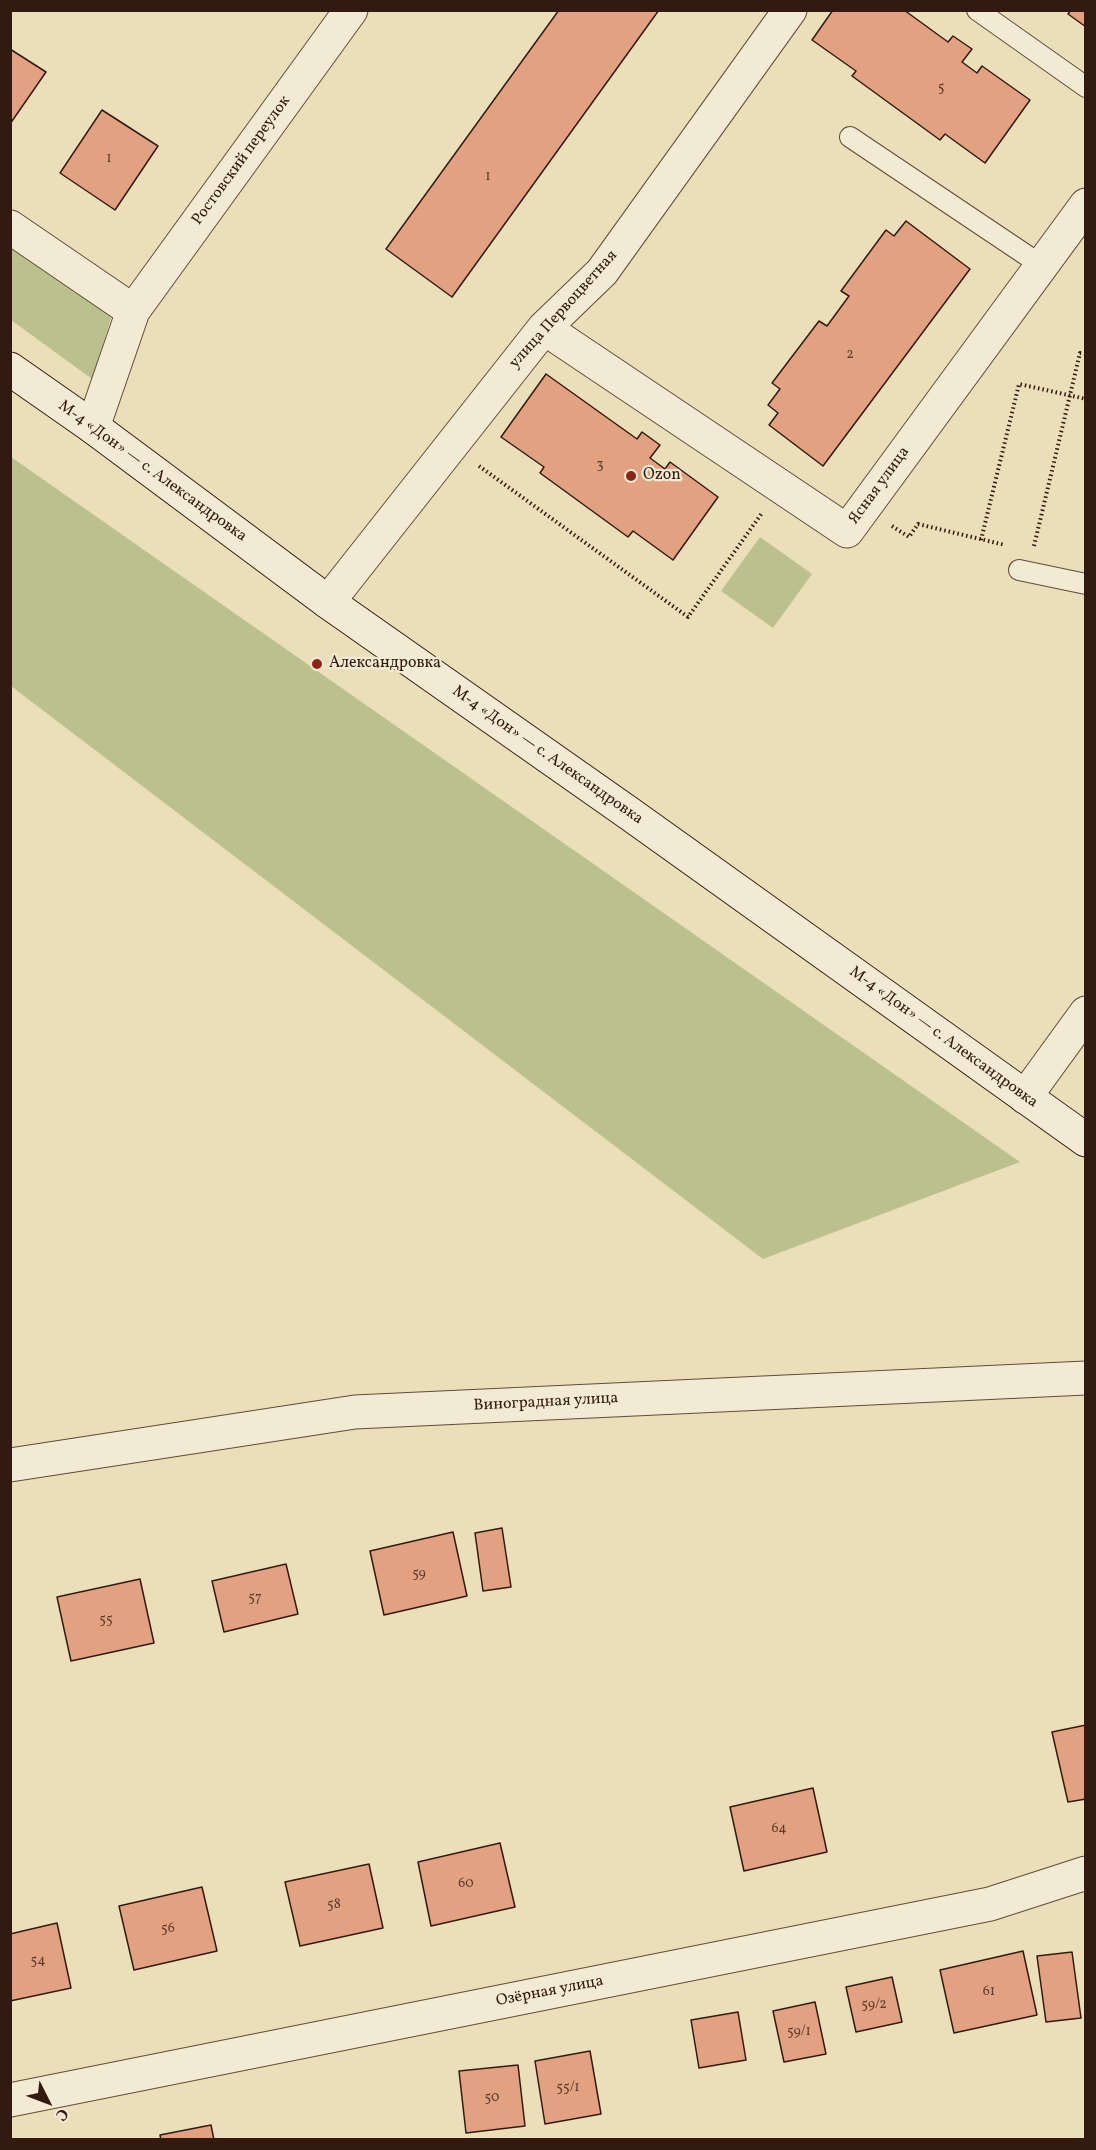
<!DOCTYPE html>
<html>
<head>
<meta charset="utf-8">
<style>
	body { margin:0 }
	#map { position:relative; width:1096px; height:2150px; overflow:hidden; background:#ebdfb9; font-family:Vollkorn,serif }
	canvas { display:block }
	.frame { position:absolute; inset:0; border:12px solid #331a11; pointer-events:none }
	.north { position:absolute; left:18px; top:2072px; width:60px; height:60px; -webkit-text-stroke:4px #f2ead2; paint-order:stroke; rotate:132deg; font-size:16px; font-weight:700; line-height:24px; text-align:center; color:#331a11 }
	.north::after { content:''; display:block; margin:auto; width:21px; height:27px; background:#331a11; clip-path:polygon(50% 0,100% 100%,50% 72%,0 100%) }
</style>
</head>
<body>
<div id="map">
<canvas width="1096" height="2150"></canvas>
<div class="frame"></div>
<div class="north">С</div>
</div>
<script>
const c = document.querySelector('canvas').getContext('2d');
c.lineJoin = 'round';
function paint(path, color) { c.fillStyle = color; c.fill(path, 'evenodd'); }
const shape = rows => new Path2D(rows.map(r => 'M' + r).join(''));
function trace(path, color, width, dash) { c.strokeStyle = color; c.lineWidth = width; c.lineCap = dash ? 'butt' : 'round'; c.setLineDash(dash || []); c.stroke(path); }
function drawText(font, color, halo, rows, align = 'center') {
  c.font = font + ' Vollkorn,serif'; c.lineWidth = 4.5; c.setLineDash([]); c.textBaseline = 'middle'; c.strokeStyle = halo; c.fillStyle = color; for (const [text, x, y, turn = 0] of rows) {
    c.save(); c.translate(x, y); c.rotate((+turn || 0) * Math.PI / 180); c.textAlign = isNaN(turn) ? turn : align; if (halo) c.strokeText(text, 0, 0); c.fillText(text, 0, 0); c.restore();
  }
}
paint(shape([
	[11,244,112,315,92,379,11,320],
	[11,457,1020,1162,763,1259,11,686],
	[760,537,812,574,773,628,721,591]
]), '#bbc18c');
const building = shape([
	[559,10,659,10,452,297,386,249,559,10],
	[833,10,904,10,948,42,953,36,972,49,962,62,977,73,982,66,1030,100,985,163,945,134,940,140,852,76,856,71,812,40,833,10],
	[1071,10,1086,10,1086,27,1068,14,1071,10],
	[10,49,46,72,10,124,10,49],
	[102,110,158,146,115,210,60,173,102,110],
	[906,221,970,269,823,466,769,425,778,413,768,405,780,389,772,383,819,321,827,326,849,296,841,291,886,230,894,236,906,221],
	[546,374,637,439,642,432,660,445,650,458,665,469,670,462,718,497,673,560,633,531,628,537,540,473,544,467,501,437,546,374],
	[502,1528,511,1587,483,1591,475,1533,502,1528],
	[453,1532,467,1596,384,1615,370,1551,453,1532],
	[286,1564,298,1614,224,1632,212,1581,286,1564],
	[140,1579,154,1643,71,1661,57,1597,140,1579],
	[1086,1725,1086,1799,1068,1802,1052,1732,1086,1725],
	[813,1788,827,1852,744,1871,730,1807,813,1788],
	[500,1843,515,1907,431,1926,418,1862,500,1843],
	[369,1864,383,1928,300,1946,285,1882,369,1864],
	[202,1887,217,1951,134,1970,119,1906,202,1887],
	[57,1923,71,1988,10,2001,10,1934,57,1923],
	[1023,1951,1037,2015,954,2033,940,1970,1023,1951],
	[1072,1952,1081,2018,1046,2022,1037,1956,1072,1952],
	[892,1977,902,2022,856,2032,846,1987,892,1977],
	[815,2002,826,2054,784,2062,773,2011,815,2002],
	[738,2012,746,2060,699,2068,691,2020,738,2012],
	[590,2051,601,2114,545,2124,535,2061,590,2051],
	[518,2065,525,2126,466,2133,459,2071,518,2065],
	[211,2125,214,2140,161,2140,160,2135,211,2125]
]);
paint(building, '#e2a282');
trace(building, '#331a11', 1.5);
const lane = shape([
	[977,10,1086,87],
	[850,137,1041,265],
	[1019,570,1086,584]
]);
const street = shape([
	[10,227,133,311],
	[544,328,847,531,1086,205],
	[93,427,133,311,351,10],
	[328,602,544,328,602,272,790,10],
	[1025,1097,1086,1013],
	[10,1465,355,1412,1086,1378],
	[10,2100,990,1904,1086,1873]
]);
const secondary = shape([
	[10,369,93,427,328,602,630,814,1086,1140]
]);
trace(lane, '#614b3b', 22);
trace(street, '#614b3b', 35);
trace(secondary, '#331a11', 35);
trace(shape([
	[479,466,688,617,762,513],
	[892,526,909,537,918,524,1005,545],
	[981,540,1019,384,1086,399],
	[1034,546,1080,353,1086,354]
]), '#331a11', 4, [1.5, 3]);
trace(lane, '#f2ead2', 20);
trace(street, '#f2ead2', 33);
trace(secondary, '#f2ead2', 33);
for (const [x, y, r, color] of [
	[631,476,6,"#8f2418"],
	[317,664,6,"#8f2418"]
]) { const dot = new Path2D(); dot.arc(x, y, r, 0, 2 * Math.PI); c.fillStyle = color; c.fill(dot); trace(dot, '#f2ead2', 2); }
drawText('14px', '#5f3c2d', null, [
	["5",941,88],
	["1",109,159],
	["1",488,177],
	["2",850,355],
	["3",600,465],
	["59",419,1574],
	["57",255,1598],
	["55",106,1620],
	["64",779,1829],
	["60",466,1884],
	["58",334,1905],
	["56",168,1929],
	["54",38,1961],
	["61",989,1992],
	["59/2",874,2005],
	["59/1",799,2032],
	["55/1",568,2088],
	["50",492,2098]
]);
drawText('16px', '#331a11', '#f2ead2', [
	["Ростовский переулок",242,161,-54],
	["улица Первоцветная",564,310,-48],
	["М-4 «Дон» — с. Александровка",152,472,36],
	["Ясная улица",880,486,-54],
	["М-4 «Дон» — с. Александровка",547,756,35],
	["М-4 «Дон» — с. Александровка",943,1038,36],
	["Виноградная улица",546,1403,-3],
	["Озёрная улица",550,1992,-11]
]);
drawText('16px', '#331a11', '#f2ead2', [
	["Ozon",643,476],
	["Александровка",329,664]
], 'left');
</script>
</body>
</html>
